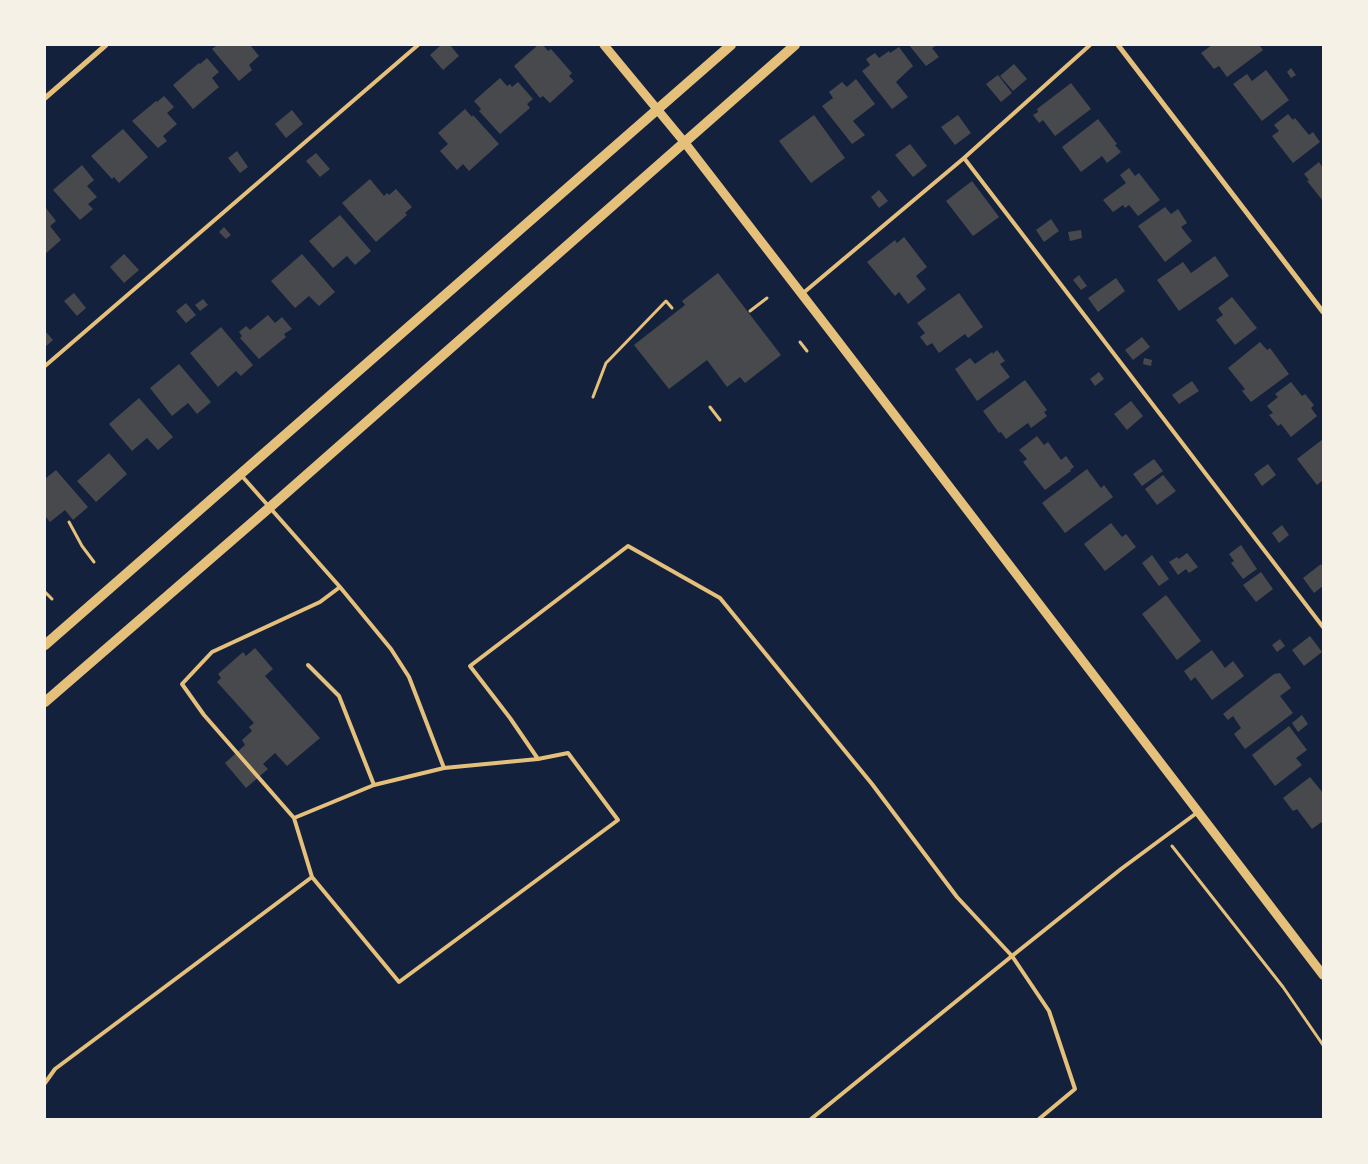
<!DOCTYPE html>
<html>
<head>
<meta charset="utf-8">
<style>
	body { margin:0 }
	#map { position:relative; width:1368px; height:1164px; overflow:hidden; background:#14213d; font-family:Signika,sans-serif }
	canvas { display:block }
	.frame { position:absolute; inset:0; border:46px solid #f6f1e7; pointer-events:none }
</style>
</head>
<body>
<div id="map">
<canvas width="1368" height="1164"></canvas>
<div class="frame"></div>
</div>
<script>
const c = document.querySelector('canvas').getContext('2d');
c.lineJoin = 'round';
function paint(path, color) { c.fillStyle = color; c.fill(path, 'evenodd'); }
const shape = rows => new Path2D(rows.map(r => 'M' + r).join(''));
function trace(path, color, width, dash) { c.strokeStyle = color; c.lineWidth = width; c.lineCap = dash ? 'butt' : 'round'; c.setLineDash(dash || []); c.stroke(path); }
paint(shape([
	[215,45,252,45,251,46,259,56,249,65,252,70,239,81,212,49,216,46],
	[441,45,450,45,459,56,443,70,430,55],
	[538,45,543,45,548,51,551,49,572,73,569,76,574,81,550,103,543,96,540,98,514,66],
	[909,45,937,45,932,48,939,57,926,66],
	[1212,45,1259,45,1263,50,1227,77,1219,66,1214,69,1201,53],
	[899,47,913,66,896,82,908,97,892,109,862,71,870,65,866,59,875,53,879,58,889,51,890,53],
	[207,58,219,72,212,78,219,87,193,109,173,85,199,63,200,64],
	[1014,64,1027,79,1013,91,1000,76],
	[1291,68,1296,75,1291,78,1287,72],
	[1266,70,1289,100,1262,121,1233,84,1247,74,1252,81],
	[998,75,1012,93,1001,102,986,84],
	[500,78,507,86,510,84,512,87,518,82,533,99,527,104,530,108,500,134,479,111,481,109,474,101],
	[856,79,875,104,853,121,865,135,852,144,822,106,833,98,829,92,842,82,847,87],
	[1071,83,1091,109,1055,136,1043,120,1039,123,1033,115,1038,112,1037,109],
	[164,96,174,107,167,113,177,124,163,136,167,141,158,148,132,121,156,101,157,102],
	[465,109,472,117,473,115,499,144,469,171,463,164,457,170,440,151,448,144,438,133],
	[292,110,303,124,286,138,275,124],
	[1288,114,1293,120,1295,118,1309,135,1313,132,1320,142,1293,163,1272,136,1279,131,1274,125],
	[814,115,845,158,811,183,779,141],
	[958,115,971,133,955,145,941,127],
	[1098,119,1117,144,1115,145,1121,152,1107,163,1102,156,1081,172,1062,147],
	[123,129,148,157,119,183,114,177,112,179,91,156],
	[910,144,927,166,913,177,895,155],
	[237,151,248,167,240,173,228,158],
	[316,153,330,169,320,177,306,161],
	[1319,162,1323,168,1323,201,1307,181,1309,180,1304,174],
	[82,165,94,180,87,186,97,197,88,204,93,209,80,220,53,190],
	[1129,168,1135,176,1139,173,1160,200,1138,216,1129,205,1125,208,1123,205,1113,212,1103,200,1126,183,1120,175],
	[370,179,384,196,387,193,389,195,396,189,412,207,405,213,407,215,376,242,342,203],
	[972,181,999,217,973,236,946,201],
	[879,190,888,201,879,208,871,197],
	[45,207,56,221,50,226,61,240,45,254],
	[1165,207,1171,214,1178,209,1187,223,1181,227,1192,241,1165,262,1138,226],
	[340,215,371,251,355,265,347,256,333,268,309,241],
	[1051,219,1059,231,1044,242,1036,230],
	[224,227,231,235,226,239,219,232],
	[1081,230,1082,238,1070,241,1068,232],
	[904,237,927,267,916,276,926,289,908,304,899,292,895,296,867,262,895,240,897,243],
	[124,254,139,270,124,283,110,267],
	[302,254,335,292,319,306,309,296,295,308,271,281],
	[1215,256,1229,276,1179,311,1157,280,1183,262,1191,273],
	[718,273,781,355,745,383,740,377,727,387,707,360,669,389,634,345,685,305,682,301],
	[1079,275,1087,286,1081,290,1073,280],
	[1116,278,1125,291,1098,312,1088,298],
	[74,293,86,308,77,316,64,301],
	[959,293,983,327,968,338,965,334,939,353,932,343,927,346,920,337,925,333,917,323],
	[1232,297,1257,328,1235,345,1216,320,1223,315,1218,308],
	[203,299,208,305,200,311,195,305],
	[186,303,196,315,186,323,176,311],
	[268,315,275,323,282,317,292,329,284,334,286,337,259,359,240,338,242,336,239,332,246,326,250,330],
	[221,327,253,365,241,376,236,371,218,387,190,353],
	[45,331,53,340,45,347],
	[1142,337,1150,347,1133,360,1125,350],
	[1260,342,1267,350,1270,348,1289,374,1251,402,1242,391,1245,389,1228,368],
	[997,350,1005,361,1000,364,1010,377,977,401,955,369,970,358,975,364,992,352,993,354],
	[1144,358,1152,360,1151,366,1143,364],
	[179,364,211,402,197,414,188,403,172,416,150,388],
	[1099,372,1104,379,1095,386,1090,379],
	[1025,380,1047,410,1044,412,1047,416,1031,428,1028,423,1006,439,1001,432,999,433,983,411],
	[1192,381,1199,391,1179,404,1172,395],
	[1291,382,1302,396,1305,394,1314,405,1311,408,1317,416,1291,437,1281,424,1278,426,1269,415,1273,413,1267,406,1278,397,1275,394],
	[139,398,173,437,158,450,147,438,132,451,109,424],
	[1131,401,1143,416,1127,430,1114,414],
	[1037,436,1044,445,1048,442,1061,460,1066,456,1074,467,1070,470,1071,471,1045,490,1023,462,1027,459,1019,450],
	[1323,439,1323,480,1317,485,1297,459],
	[109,453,127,474,96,502,77,481],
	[1154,459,1163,471,1142,486,1133,474],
	[1268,464,1276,475,1262,486,1254,474],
	[1087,469,1101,488,1104,485,1113,497,1065,533,1042,503],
	[56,470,88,507,73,520,65,510,50,522,45,516,45,477,46,478],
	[1163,475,1176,491,1157,505,1145,489],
	[1111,523,1122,537,1126,534,1136,547,1105,571,1084,544],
	[1282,525,1289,535,1279,543,1272,533],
	[1241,545,1257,569,1243,579,1231,563,1234,561,1229,554],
	[1187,553,1198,567,1189,573,1186,569,1178,575,1169,562,1177,557,1179,559],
	[1152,555,1169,579,1159,586,1142,563],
	[1321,564,1323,568,1323,586,1314,593,1303,578],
	[1261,572,1273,589,1256,602,1243,585],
	[1166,595,1201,641,1177,660,1142,614],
	[1310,636,1322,652,1304,666,1292,650],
	[1280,639,1285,646,1277,652,1272,645],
	[255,648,273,669,265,676,320,738,287,766,275,753,263,764,268,769,246,788,225,763,245,745,242,740,252,731,249,727,254,723,217,682,221,678,218,674,243,652,246,656],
	[1212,650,1225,668,1233,661,1244,676,1212,700,1195,677,1191,681,1184,671],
	[1280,673,1291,688,1280,696,1293,713,1245,749,1234,734,1241,728,1233,716,1228,720,1223,714,1274,674],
	[1302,715,1308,724,1298,732,1292,723],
	[1289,726,1307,750,1296,758,1302,765,1275,786,1252,755],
	[1310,777,1323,793,1323,821,1312,829,1297,809,1293,811,1283,798]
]), '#48494c');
trace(shape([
	[750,311,767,298],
	[800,342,807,351],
	[593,397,606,363,610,359,666,301,672,308],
	[710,407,720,420],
	[69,522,82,546,94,562],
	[45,592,52,599],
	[1172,846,1283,987,1323,1045]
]), '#e5c07b', 3);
trace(shape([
	[964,158,1323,627],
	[802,294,964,158,1090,45],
	[45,366,418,45],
	[241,475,340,587,391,649,409,677,444,768,538,759],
	[308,665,339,696,374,785,444,768],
	[294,818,374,785],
	[312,877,294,818,204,715,182,684,212,652,320,602,340,587],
	[45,1083,55,1069,312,877,399,982,618,820,568,753,538,759,510,718,470,666,628,546,720,598,872,784,957,897,1012,956,1121,869,1198,812],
	[811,1119,1012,956,1049,1011,1075,1089,1039,1119]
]), '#e5c07b', 4);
trace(shape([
	[1118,45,1323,312],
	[45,98,106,45]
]), '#e5c07b', 5);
trace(shape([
	[604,45,685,143,831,332,1323,975]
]), '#e5c07b', 9);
trace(shape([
	[45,645,731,45],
	[45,702,269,508,795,45]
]), '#e5c07b', 10);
</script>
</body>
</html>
